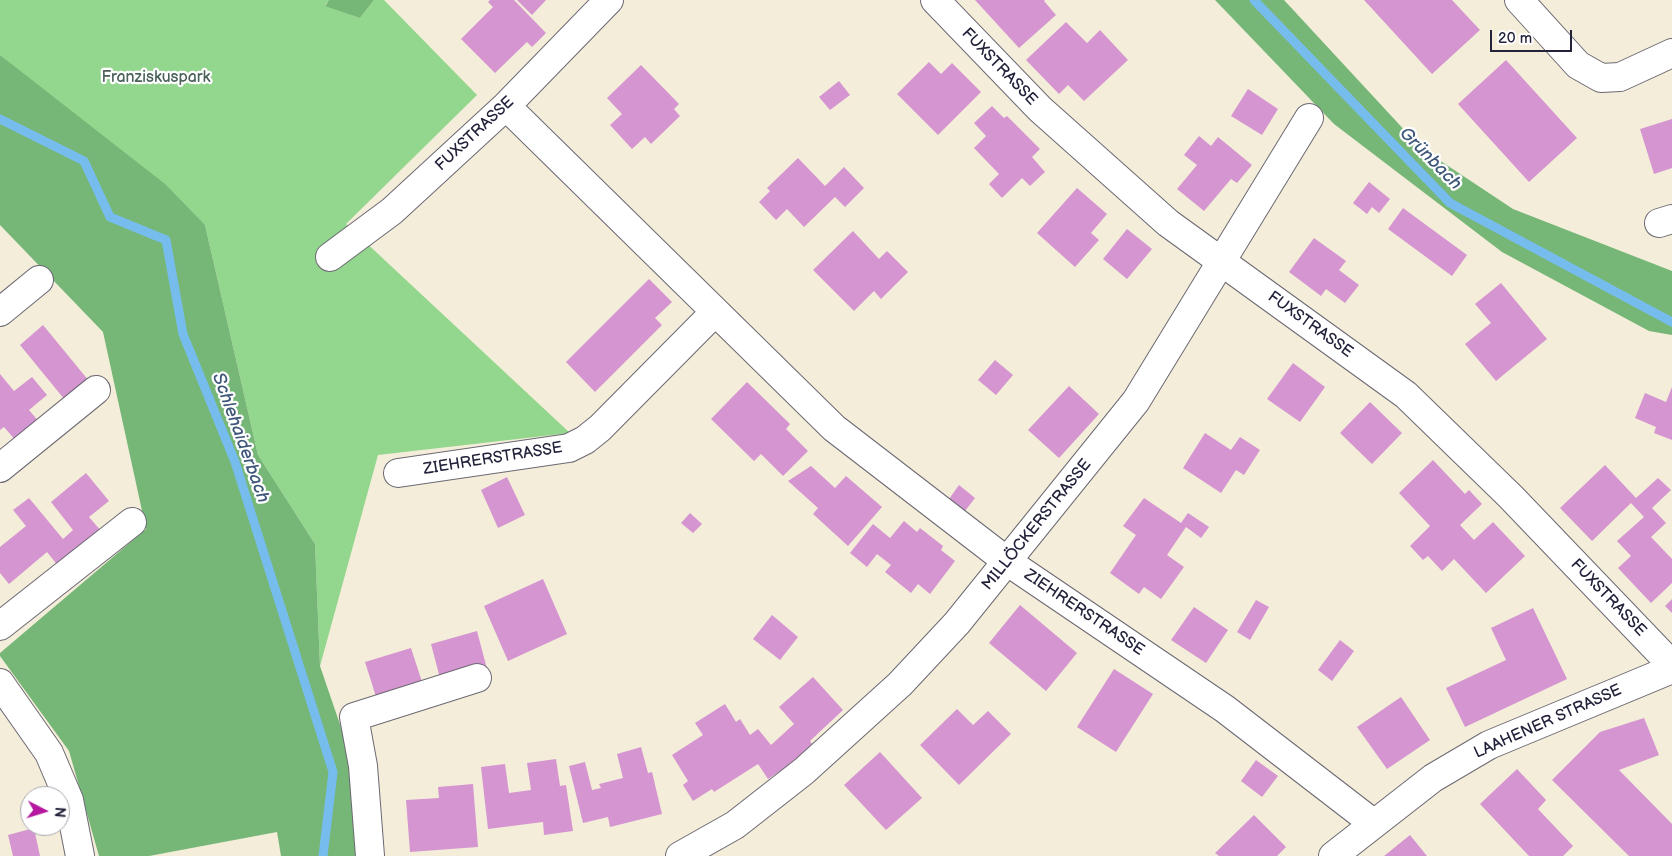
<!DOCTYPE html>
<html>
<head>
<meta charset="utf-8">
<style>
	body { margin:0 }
	#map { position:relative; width:1672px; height:856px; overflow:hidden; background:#f4edda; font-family:"Balsamiq Sans",sans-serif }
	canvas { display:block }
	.north { position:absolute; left:20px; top:786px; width:50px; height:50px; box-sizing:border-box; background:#fff; border:1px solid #a7a7b1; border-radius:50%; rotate:95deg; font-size:14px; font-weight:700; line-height:20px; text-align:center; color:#22223b }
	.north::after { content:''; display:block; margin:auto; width:18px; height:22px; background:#b5179e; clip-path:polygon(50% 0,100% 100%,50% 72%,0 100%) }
	.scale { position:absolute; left:1490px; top:30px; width:82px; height:22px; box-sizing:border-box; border:2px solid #22223b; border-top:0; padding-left:6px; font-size:15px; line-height:18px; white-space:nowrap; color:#22223b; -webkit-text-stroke:4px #fff; paint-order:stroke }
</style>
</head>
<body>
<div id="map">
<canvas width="1672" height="856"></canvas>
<div class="north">N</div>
<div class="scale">20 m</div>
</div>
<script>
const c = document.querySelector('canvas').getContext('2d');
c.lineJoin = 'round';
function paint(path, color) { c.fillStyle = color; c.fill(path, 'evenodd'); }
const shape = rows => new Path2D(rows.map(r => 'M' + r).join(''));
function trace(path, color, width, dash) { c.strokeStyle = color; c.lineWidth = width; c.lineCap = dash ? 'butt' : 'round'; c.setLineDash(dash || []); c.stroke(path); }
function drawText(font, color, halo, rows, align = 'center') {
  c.font = font + ' "Balsamiq Sans",sans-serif'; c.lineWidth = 4.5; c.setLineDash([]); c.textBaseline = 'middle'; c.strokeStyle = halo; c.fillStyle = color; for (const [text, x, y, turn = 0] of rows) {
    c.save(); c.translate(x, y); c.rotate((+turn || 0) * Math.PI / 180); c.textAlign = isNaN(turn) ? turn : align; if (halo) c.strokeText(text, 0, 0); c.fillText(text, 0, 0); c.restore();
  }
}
paint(shape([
	[0,0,329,0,325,5,360,18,374,0,384,0,477,95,346,224,570,433,378,455,320,666,315,544,258,455,205,225,0,55]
]), '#93d68d');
paint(shape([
	[329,0,374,0,360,18,325,6],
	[1215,0,1284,0,1421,148,1513,209,1672,271,1672,335,1649,331,1502,252,1334,124],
	[0,55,165,184,205,225,258,455,315,544,320,666,346,742,362,856,281,856,277,832,149,856,99,856,69,751,0,656,0,653,146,529,103,332,0,225]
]), '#76b778');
trace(shape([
	[1254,0,1450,203,1672,322],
	[0,119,84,161,110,217,166,240,183,334,235,462,333,772,323,856]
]), '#76bdee', 9);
paint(shape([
	[490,0,514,0,546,33,532,47,527,42,495,73,461,39,493,7,488,2],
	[517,0,546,0,532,15],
	[975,0,1045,0,1044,1,1056,15,1019,48],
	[1364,0,1452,0,1480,30,1432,74],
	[1066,22,1087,43,1100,30,1128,60,1084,101,1068,85,1059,94,1026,60],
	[1506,60,1577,138,1529,182,1458,104],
	[929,62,941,74,952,63,981,92,938,135,897,94],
	[641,65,679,104,674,109,680,116,651,144,645,137,632,149,610,125,622,114,607,98],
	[839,81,850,95,830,110,819,97],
	[1248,89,1278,109,1262,135,1231,116],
	[992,106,1004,118,1007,116,1040,149,1032,157,1045,172,1030,186,1022,178,1002,198,989,184,999,174,974,148,986,136,974,123],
	[1672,119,1672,168,1654,174,1640,129],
	[1199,136,1211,146,1218,137,1252,165,1237,183,1231,179,1204,211,1177,189,1197,165,1184,155],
	[798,158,825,186,844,167,864,188,845,207,835,197,804,227,787,209,776,220,759,202,770,191,767,188],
	[1369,182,1390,199,1379,213,1372,207,1367,214,1353,203],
	[1077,188,1107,214,1091,233,1099,240,1075,267,1037,233],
	[1403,208,1467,255,1452,276,1388,229],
	[1127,229,1152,249,1127,279,1103,259],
	[853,231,879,259,887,251,908,272,881,299,874,291,854,311,813,270],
	[1314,238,1346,261,1339,270,1359,285,1345,303,1326,289,1321,296,1289,272],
	[649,279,672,302,655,318,662,325,595,392,566,362],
	[1501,283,1547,339,1496,381,1465,344,1491,323,1475,304],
	[43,325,89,381,65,400,20,345],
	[995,360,1013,375,996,395,978,380],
	[1293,363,1325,387,1300,422,1267,399],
	[0,374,14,391,32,377,47,395,29,410,40,423,17,442,4,427,0,430],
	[747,382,790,424,786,429,808,451,783,476,761,454,754,461,711,419],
	[1069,386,1099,414,1059,458,1028,430],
	[1672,387,1672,440,1654,433,1656,427,1635,418,1645,393,1666,402],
	[1370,402,1402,433,1372,464,1340,433],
	[1205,433,1231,450,1240,437,1260,450,1244,475,1236,470,1221,493,1183,468],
	[1433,460,1465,494,1469,490,1482,504,1460,525,1474,540,1493,522,1525,556,1486,593,1454,559,1442,571,1428,556,1423,560,1410,546,1430,526,1399,493],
	[1605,465,1636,498,1658,478,1671,490,1652,508,1666,523,1651,537,1672,559,1672,583,1651,603,1618,568,1631,556,1617,541,1644,517,1631,503,1592,541,1560,508],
	[811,466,835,488,846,476,882,507,848,546,813,514,818,508,788,481],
	[86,473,109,501,89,517,102,532,59,567,47,552,9,584,0,573,0,547,26,526,13,510,29,498,63,539,73,530,51,502],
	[507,477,525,515,498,528,481,490],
	[959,485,975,498,965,511,949,499],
	[1144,498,1181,523,1188,513,1209,527,1201,538,1186,527,1167,555,1184,567,1161,599,1144,587,1139,594,1110,573,1136,535,1123,526],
	[690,513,702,524,693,533,681,523],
	[904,521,917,532,920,528,943,546,941,550,955,561,930,594,918,584,911,593,885,572,891,565,877,554,867,567,850,553,873,524,890,538],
	[543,579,567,634,508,661,484,606],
	[1672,599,1672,613,1665,606],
	[1256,600,1269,607,1250,640,1237,632],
	[1020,605,1077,653,1046,691,989,643],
	[1194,607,1228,630,1206,663,1171,640],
	[1533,608,1567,679,1465,727,1446,688,1506,660,1491,628],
	[772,615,798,637,780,660,753,639],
	[477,631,487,669,441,682,431,644],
	[1340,640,1354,651,1332,681,1318,670],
	[411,648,424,688,378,703,365,662],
	[1114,669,1153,694,1116,752,1077,727],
	[813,677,843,710,810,741,812,744,789,765,768,779,758,764,714,792,712,789,693,801,683,785,688,781,672,755,703,735,695,723,725,704,736,722,740,719,750,735,758,729,771,745,794,724,779,707],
	[1401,697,1430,740,1387,769,1357,727],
	[957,709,973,725,988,711,1011,734,959,785,920,745],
	[1644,718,1659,755,1619,770,1672,824,1672,856,1629,856,1552,780,1600,732],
	[641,747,648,773,652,772,662,814,610,827,608,817,583,823,569,766,585,762,592,790,601,788,599,784,623,778,617,754],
	[880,752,922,798,886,830,844,785],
	[556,759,560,786,566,785,573,831,544,835,543,822,488,829,481,767,505,764,509,793,531,790,527,763],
	[1256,760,1278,776,1262,797,1241,781],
	[1517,769,1546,800,1538,809,1573,846,1563,856,1529,856,1480,804],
	[473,784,478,847,410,852,406,800,439,798,438,787],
	[1254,815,1286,847,1277,856,1219,856,1215,853],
	[34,828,40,856,13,856,8,835],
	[1410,835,1427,856,1384,856]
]), '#d595d0');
const minor = shape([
	[935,0,1040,109,1168,223,1406,395,1511,497,1672,665],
	[1519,0,1578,65,1601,78,1620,77,1672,53],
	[506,106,834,428,1008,562,1225,709,1373,823],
	[1659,223,1672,219],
	[330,257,392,211,506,106,609,0],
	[0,312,39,280],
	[0,468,96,390],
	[398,473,569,448,585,440,600,428,714,313],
	[0,626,132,522],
	[0,683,49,753,69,800,80,856],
	[370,856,363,766,354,717,477,678],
	[680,856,735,825,804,771,900,684,957,623,1136,401,1309,118],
	[1333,856,1433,778,1489,745,1672,669]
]);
trace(minor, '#6c6973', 30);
trace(minor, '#fff', 28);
drawText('16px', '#22223b', '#fff', [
	["FUXSTRASSE",999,67,46],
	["FUXSTRASSE",475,134,-43],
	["FUXSTRASSE",1310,325,36],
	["ZIEHRERSTRASSE",493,459,-9],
	["MILLÖCKERSTRASSE",1037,525,-51],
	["FUXSTRASSE",1608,598,46],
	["ZIEHRERSTRASSE",1084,613,34],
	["LAAHENER STRASSE",1548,722,-24]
]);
drawText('16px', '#4a6158', '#fff', [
	["Franziskuspark",156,78]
]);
drawText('italic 18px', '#3f587a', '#fff', [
	["Grünbach",1430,159,45],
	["Schlehaiderbach",240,438,70]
]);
</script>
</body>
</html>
